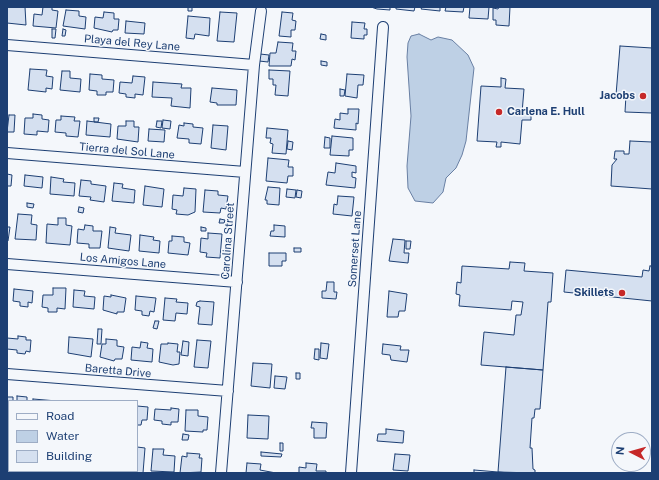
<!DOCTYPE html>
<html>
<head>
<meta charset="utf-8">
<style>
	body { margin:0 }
	#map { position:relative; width:659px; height:480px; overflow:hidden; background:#f4f7fb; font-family:"Public Sans",sans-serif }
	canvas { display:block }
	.frame { position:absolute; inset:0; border:8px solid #1d3f73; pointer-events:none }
	.legend { position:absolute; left:8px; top:400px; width:130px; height:72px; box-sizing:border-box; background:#f4f7fb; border:1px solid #9eadc5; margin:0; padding:5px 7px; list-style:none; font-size:12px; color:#1d3f73 }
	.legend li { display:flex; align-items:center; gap:8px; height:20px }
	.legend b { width:20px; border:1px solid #9eadc5 }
	.north { position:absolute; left:611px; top:432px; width:40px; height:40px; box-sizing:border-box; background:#f4f7fb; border:1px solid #9eadc5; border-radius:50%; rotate:276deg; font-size:11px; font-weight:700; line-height:16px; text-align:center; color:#1d3f73 }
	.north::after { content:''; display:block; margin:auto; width:14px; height:18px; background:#c62828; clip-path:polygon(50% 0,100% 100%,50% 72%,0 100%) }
</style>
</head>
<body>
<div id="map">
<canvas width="659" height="480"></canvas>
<div class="frame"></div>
<ul class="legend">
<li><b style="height:5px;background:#f4f7fb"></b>Road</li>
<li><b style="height:11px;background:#bed0e5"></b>Water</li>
<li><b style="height:11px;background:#d5e0f0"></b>Building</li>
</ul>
<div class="north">N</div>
</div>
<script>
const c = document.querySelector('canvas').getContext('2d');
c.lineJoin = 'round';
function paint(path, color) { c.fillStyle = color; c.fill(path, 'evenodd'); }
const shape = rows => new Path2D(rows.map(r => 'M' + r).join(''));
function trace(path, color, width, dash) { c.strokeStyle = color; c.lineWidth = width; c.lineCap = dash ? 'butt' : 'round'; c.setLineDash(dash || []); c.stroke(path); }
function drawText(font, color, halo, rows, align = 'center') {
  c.font = font + ' "Public Sans",sans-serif'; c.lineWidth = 3; c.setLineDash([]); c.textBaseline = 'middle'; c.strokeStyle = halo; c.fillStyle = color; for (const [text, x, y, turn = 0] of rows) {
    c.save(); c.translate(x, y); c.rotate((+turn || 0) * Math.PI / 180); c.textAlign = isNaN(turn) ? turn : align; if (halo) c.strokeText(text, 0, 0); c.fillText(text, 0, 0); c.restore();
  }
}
const water = shape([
	[419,34,431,40,438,37,452,40,468,55,474,68,466,141,462,155,456,168,446,178,443,192,433,203,415,201,408,188,407,166,411,116,407,57,408,43,411,36,419,34]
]);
paint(water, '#bed0e5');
trace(water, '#687fa3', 1);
const building = shape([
	[7,7,25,7,26,25,7,23,7,7],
	[43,7,52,7,52,10,58,11,56,28,33,26,34,14,42,15,43,7],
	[188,7,192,7,192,11,188,11,188,7],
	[371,7,390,7,390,10,377,9,371,7],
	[396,7,415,7,414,11,396,9,396,7],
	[422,7,440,7,440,11,421,9,422,7],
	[446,7,464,7,463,12,445,11,446,7],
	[470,7,489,7,488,19,469,18,470,7],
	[499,7,510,7,509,26,496,25,496,20,493,20,493,8,498,9,499,7],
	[66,10,79,11,79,16,86,17,85,29,63,26,66,10],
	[104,12,114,13,114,19,119,19,118,30,113,30,112,32,94,28,95,17,103,18,104,12],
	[220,12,237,13,234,42,217,41,220,12],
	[282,12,293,13,292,20,296,21,295,30,291,30,291,37,279,36,282,12],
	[188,16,210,18,209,36,195,34,194,39,186,38,188,16],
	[126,21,145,23,144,34,125,33,126,21],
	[352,22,365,23,364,29,367,29,367,35,364,35,364,39,351,38,352,22],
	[52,29,56,29,55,38,52,38,52,29],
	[63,29,66,30,65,36,62,36,63,29],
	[321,34,326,35,326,40,320,39,321,34],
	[278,42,293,43,292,51,296,51,295,60,292,59,291,66,269,66,270,53,276,53,278,42],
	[620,46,652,48,652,113,625,112,626,95,616,95,620,46],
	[260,54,269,55,268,62,259,61,260,54],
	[321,61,327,62,327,66,321,65,321,61],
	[30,69,47,70,46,76,53,77,52,89,46,88,46,92,28,90,30,69],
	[269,70,290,71,288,96,275,95,276,85,273,85,273,79,269,79,269,70],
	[62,71,70,71,70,78,81,79,80,92,60,90,62,71],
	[90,74,102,75,102,79,114,80,113,92,106,92,106,95,97,95,97,91,89,90,90,74],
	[347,74,364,75,363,85,358,85,357,98,345,96,347,74],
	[133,76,145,77,143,95,135,94,135,98,126,97,126,94,119,93,120,82,132,83,133,76],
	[501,78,506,79,505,88,524,89,522,113,531,114,531,120,522,120,520,144,501,142,501,147,496,147,497,142,477,141,481,86,501,87,501,78],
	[153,82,182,84,181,88,191,88,190,108,171,106,172,98,152,97,153,82],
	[212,88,237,90,236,105,217,105,217,103,210,102,212,88],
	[340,89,345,90,344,96,340,96,340,89],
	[348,109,359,109,358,124,356,123,356,130,334,128,335,119,340,120,340,113,348,114,348,109],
	[33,114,42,115,42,119,49,120,48,132,37,131,37,135,24,134,25,118,33,118,33,114],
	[9,115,15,115,14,132,7,132,9,115],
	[61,116,75,117,74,121,80,121,78,137,66,136,66,133,55,132,56,120,61,120,61,116],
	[94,118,99,118,98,122,94,122,94,118],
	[163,120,171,121,170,129,162,128,163,120],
	[87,121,111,124,110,137,86,135,87,121],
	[126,121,134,121,134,127,139,127,138,142,117,139,118,126,126,126,126,121],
	[157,121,162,121,161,128,156,127,157,121],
	[184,123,193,124,193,127,203,128,201,144,189,143,189,139,177,138,179,125,184,126,184,123],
	[213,125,228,126,226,150,211,148,213,125],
	[267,128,288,130,286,154,272,153,273,144,270,143,271,138,266,138,267,128],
	[149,129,165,130,164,142,148,141,149,129],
	[332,136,353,138,353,150,349,150,349,156,330,155,332,136],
	[325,137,330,138,330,148,324,148,325,137],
	[288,141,293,142,292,150,287,149,288,141],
	[630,141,652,142,652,189,611,186,612,165,617,159,614,159,615,151,624,151,624,154,629,154,630,141],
	[268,158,289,160,288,167,293,167,293,176,288,176,287,183,266,181,268,158],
	[336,163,356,166,356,173,352,172,352,177,356,178,355,188,326,185,328,172,335,173,336,163],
	[7,174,12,175,11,186,7,186,7,174],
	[25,175,43,177,42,188,24,186,25,175],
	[51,177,64,179,63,182,75,183,74,196,50,194,51,177],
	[81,180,91,181,91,184,106,186,104,202,90,200,91,197,79,196,81,180],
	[114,183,123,184,122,188,135,190,134,203,112,201,114,183],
	[145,186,164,189,162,207,143,205,145,186],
	[268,187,280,188,279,205,267,204,267,200,265,200,268,187],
	[184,188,196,189,195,212,188,215,176,214,177,210,172,209,173,195,183,196,184,188],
	[287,189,296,190,295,198,286,197,287,189],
	[205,190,218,191,218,195,228,196,226,209,221,208,220,213,203,212,205,190],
	[297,190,302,191,301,198,296,197,297,190],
	[338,196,354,197,352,216,333,214,334,204,337,205,338,196],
	[27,203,34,204,33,208,27,207,27,203],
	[79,207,84,208,83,213,78,212,79,207],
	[18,214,32,215,31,224,37,225,36,240,15,239,18,214],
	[58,218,66,218,66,225,72,226,70,245,46,243,47,224,58,225,58,218],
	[220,219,225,220,224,223,219,223,220,219],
	[85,225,93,226,93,231,102,231,100,248,89,248,89,244,77,243,78,229,84,230,85,225],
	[274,225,285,226,285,237,270,236,271,231,274,231,274,225],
	[7,227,10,227,8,241,7,241,7,227],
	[110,227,116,228,115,233,131,235,129,251,108,248,110,227],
	[201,227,206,228,206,231,201,231,201,227],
	[208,233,222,234,220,258,206,257,207,253,200,252,201,238,208,239,208,233],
	[140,235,154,237,153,240,160,241,159,253,139,251,140,235],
	[172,236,184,237,184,242,190,243,188,255,168,253,169,241,172,241,172,236],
	[393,239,405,240,404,253,409,253,408,263,389,261,393,239],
	[406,241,411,241,410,249,406,249,406,241],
	[294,248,301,248,301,252,294,252,294,248],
	[269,253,286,253,286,261,282,261,282,266,269,266,269,253],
	[510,262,525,263,524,271,553,273,551,302,548,302,543,370,481,365,484,332,514,335,516,315,521,315,523,302,512,301,511,310,459,306,460,295,456,294,457,282,461,283,462,266,509,269,510,262],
	[650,266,652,266,652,301,564,292,566,270,642,277,643,270,649,271,650,266],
	[327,282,334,282,334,292,337,292,336,299,322,298,322,291,326,291,327,282],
	[53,288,66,288,65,309,57,308,57,312,48,312,48,308,42,307,43,295,53,295,53,288],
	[14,289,33,291,32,303,28,302,28,307,20,306,20,302,13,301,14,289],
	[74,290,85,291,84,296,95,297,94,309,73,307,74,290],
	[389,291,407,294,405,311,399,311,398,317,387,317,389,291],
	[111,295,126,298,124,312,117,312,117,314,103,310,104,296,111,297,111,295],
	[136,296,156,298,154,312,150,311,149,316,142,315,142,311,135,310,136,296],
	[165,298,177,299,176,302,188,303,187,314,176,313,175,321,163,320,165,298],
	[200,301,214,302,212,325,198,324,200,307,196,306,197,302,200,301],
	[155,321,159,321,157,329,153,328,155,321],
	[98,329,102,329,101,344,97,344,98,329],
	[18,336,26,337,26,340,31,340,30,352,26,351,25,354,17,353,17,350,7,349,7,338,18,339,18,336],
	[69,337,93,339,91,357,68,353,69,337],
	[106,339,117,340,117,346,124,347,122,359,115,359,114,361,100,357,102,344,106,344,106,339],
	[197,340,211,341,208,368,194,367,197,340],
	[183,341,189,342,188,356,181,355,183,341],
	[141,342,148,343,147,348,153,349,152,362,131,360,132,347,140,348,141,342],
	[168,343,178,344,177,352,180,352,179,364,173,365,159,362,161,344,168,344,168,343],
	[321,343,329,344,327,359,320,358,321,343],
	[383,344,401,346,400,350,409,350,407,362,391,360,390,355,382,354,383,344],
	[315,349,319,349,319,360,314,359,315,349],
	[253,363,272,364,270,388,251,386,253,363],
	[506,367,543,370,540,409,535,409,534,418,532,418,530,448,532,448,533,469,535,470,535,473,498,472,506,367],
	[296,373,300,373,300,379,296,379,296,373],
	[275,376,287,377,285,389,274,388,275,376],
	[17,396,27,397,27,401,17,401,17,396],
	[7,397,13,397,13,401,9,401,9,416,7,415,7,397],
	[33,399,57,401,33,401,33,399],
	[137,406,148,407,147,420,142,420,141,425,137,425,137,406],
	[171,408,179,409,178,422,171,422,171,425,162,424,162,421,154,420,155,409,171,410,171,408],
	[186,410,198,410,198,416,208,417,207,430,203,430,203,432,185,431,186,410],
	[248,415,269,416,268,439,247,438,248,415],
	[312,422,327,423,326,438,314,438,314,428,311,428,312,422],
	[386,429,404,431,403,443,377,441,378,434,386,434,386,429],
	[183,434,189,435,188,440,182,440,183,434],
	[7,441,9,441,9,456,7,456,7,441],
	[280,443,283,443,283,451,280,451,280,443],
	[137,447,145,448,143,473,134,473,134,471,137,471,137,447],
	[153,449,164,449,163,455,175,456,174,472,151,471,153,449],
	[261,452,282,454,281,457,261,456,261,452],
	[187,453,200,454,199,458,202,458,201,472,180,473,182,456,187,457,187,453],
	[395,454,410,455,408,471,393,470,395,454],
	[247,463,261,464,260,470,276,473,246,473,247,463],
	[306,463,317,464,316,471,326,471,326,473,299,473,299,467,306,468,306,463],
	[474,470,510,473,474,473,474,470]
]);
paint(building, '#d5e0f0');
trace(building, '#1d3f73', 1);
const minor = shape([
	[7,45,254,65],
	[7,153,245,172],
	[7,264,237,282],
	[7,374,228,391],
	[221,473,254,65,261,11],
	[351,473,383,27]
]);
trace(minor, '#1d3f73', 12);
trace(minor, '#f4f7fb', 10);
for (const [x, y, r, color] of [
	[643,96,4,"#c62828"],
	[499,112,4,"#c62828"],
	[622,293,4,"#c62828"]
]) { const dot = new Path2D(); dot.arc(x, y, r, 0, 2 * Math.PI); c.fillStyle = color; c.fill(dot); trace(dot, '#f4f7fb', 1.5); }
drawText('11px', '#1d3f73', '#f4f7fb', [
	["Playa del Rey Lane",132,43,5],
	["Tierra del Sol Lane",127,151,5],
	["Carolina Street",228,241,-86],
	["Somerset Lane",355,249,-86],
	["Los Amigos Lane",123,261,5],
	["Baretta Drive",118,371,5]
]);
drawText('bold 11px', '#1d3f73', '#f4f7fb', [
	["Jacobs",635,96],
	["Carlena E. Hull",507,112,"left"],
	["Skillets",614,293]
], 'right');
</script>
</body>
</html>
